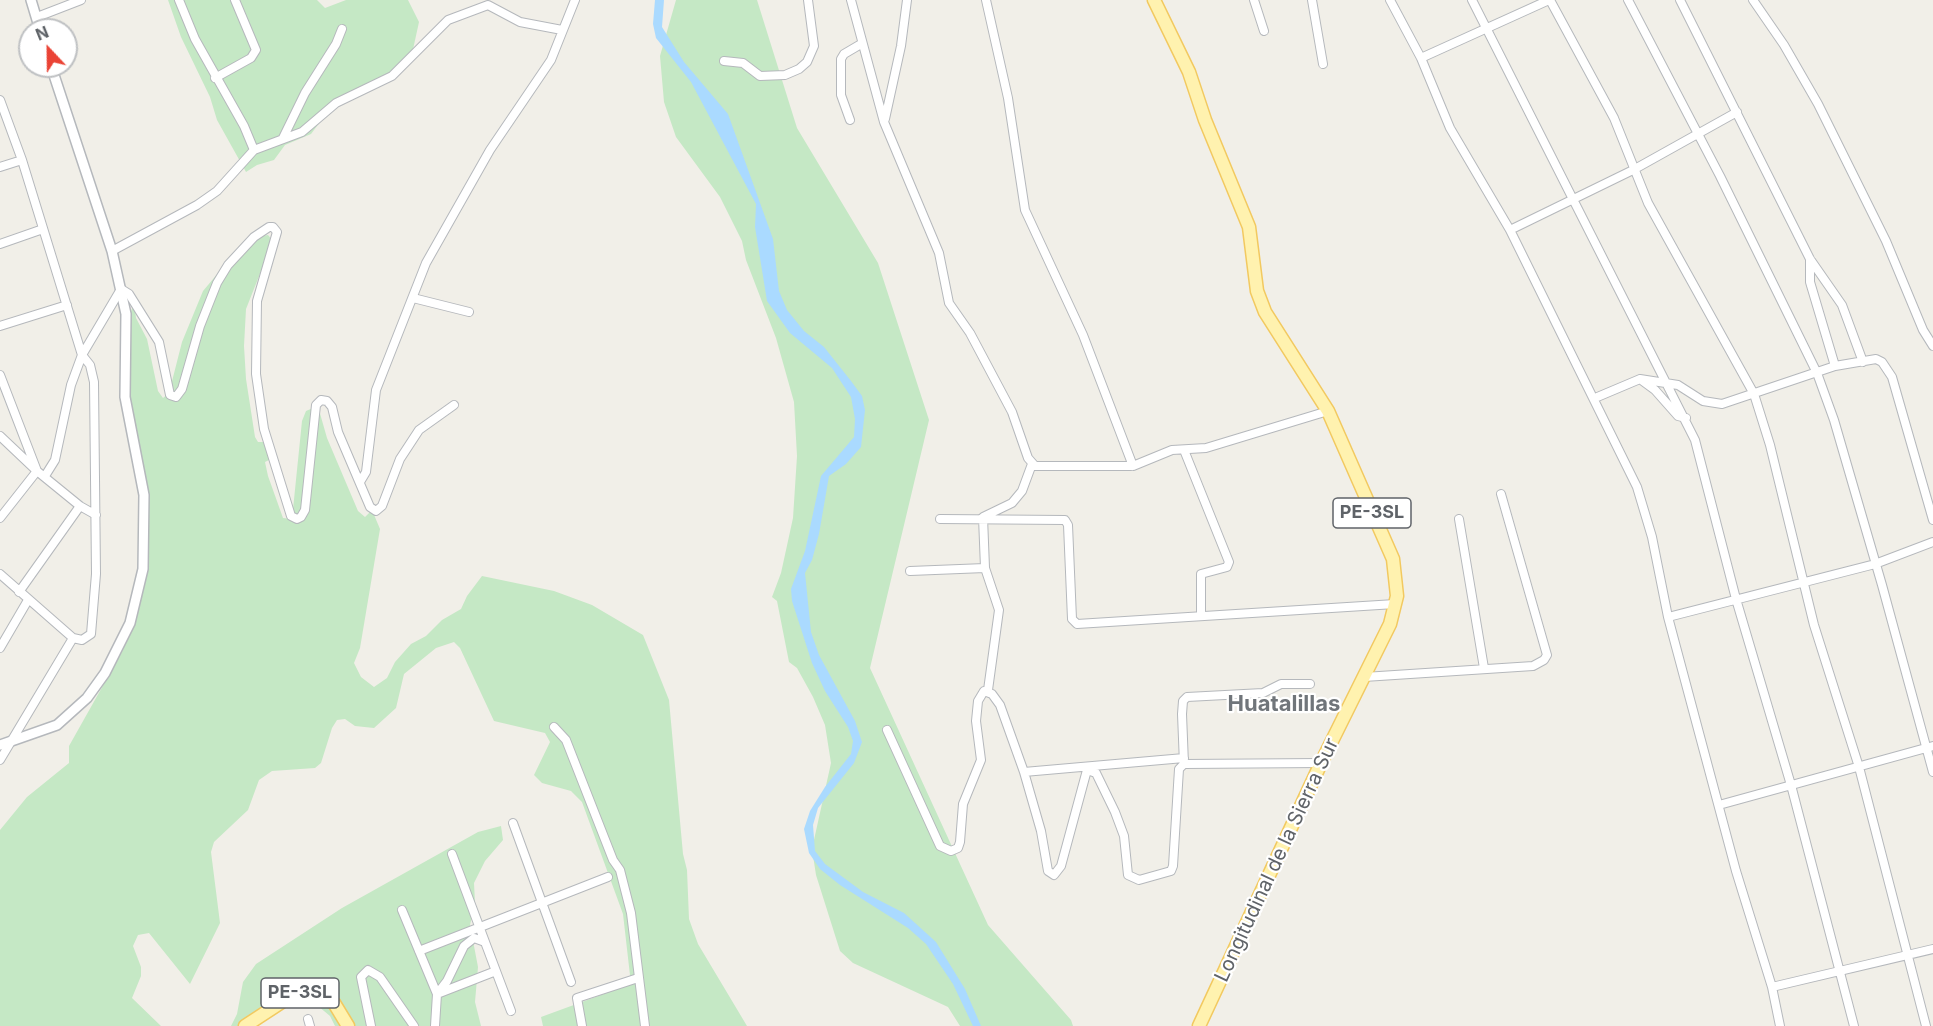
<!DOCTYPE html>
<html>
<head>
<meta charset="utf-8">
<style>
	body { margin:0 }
	#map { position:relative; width:1933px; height:1026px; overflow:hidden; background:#f1efe8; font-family:Inter,sans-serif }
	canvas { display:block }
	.north { position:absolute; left:18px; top:18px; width:60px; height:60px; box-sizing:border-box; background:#fff; border:2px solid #bfc1c3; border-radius:50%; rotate:338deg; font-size:16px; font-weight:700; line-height:24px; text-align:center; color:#5f6368 }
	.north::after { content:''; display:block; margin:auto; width:21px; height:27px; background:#ea4335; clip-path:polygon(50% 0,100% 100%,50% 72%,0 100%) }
</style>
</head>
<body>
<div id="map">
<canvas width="1933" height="1026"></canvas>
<div class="north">N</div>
</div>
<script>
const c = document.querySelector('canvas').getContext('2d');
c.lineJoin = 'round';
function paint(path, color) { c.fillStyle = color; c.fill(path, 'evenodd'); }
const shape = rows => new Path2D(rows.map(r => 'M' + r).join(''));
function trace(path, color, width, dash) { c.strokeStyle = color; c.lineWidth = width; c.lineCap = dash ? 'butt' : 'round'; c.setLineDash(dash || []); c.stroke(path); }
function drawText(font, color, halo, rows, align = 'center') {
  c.font = font + ' Inter,sans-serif'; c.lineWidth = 4.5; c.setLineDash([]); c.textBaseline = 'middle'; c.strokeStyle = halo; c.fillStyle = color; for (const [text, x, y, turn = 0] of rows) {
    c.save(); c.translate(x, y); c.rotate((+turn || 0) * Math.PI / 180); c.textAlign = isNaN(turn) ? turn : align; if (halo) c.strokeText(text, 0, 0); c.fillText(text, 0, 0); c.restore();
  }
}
paint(shape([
	[168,0,317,0,325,8,346,0,408,0,419,22,412,54,400,69,326,114,311,134,285,145,274,160,257,165,246,172,217,120,210,97,181,37],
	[676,0,757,0,797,128,878,263,929,420,870,668,988,925,1071,1020,1073,1026,960,1026,948,1007,853,963,840,951,816,875,812,849,831,763,825,725,813,697,797,668,789,662,777,601,772,597,781,573,793,518,797,456,794,402,776,338,746,260,742,241,720,197,676,137,664,102,660,56],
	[268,235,273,241,246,309,244,346,246,379,255,437,258,442,269,442,271,459,265,462,268,476,283,518,292,519,302,421,306,411,313,408,319,410,327,438,358,511,365,517,372,510,380,529,360,648,354,663,361,677,374,687,387,678,395,662,411,644,426,636,442,620,461,609,467,596,482,576,554,591,592,605,643,635,669,700,683,854,687,870,689,919,698,944,747,1026,543,1026,541,1017,631,984,623,914,582,802,571,791,542,783,534,775,550,742,545,733,494,721,460,648,454,642,436,648,404,674,396,708,374,728,355,726,345,719,337,720,332,728,321,763,315,768,272,771,259,780,248,810,214,842,211,852,220,923,190,984,149,933,138,935,133,946,141,967,141,976,132,998,161,1026,0,1026,0,830,27,797,69,763,69,746,123,650,147,571,149,511,131,401,129,318,134,302,136,318,147,339,158,391,163,398,169,393,182,342,203,291,239,248,255,237],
	[501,826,503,840,485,861,474,883,475,903,470,925,478,967,475,1002,481,1026,335,1026,330,1016,312,1001,300,1005,276,1002,241,1026,231,1026,237,1014,243,982,256,964,342,908,478,832]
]), '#c5e8c5');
paint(shape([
	[655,0,664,0,662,27,684,62,728,114,773,239,779,291,787,310,804,331,824,347,851,381,862,396,865,410,861,447,846,464,829,476,819,534,812,560,805,573,811,632,819,655,855,721,862,742,854,763,818,808,813,825,815,851,825,864,863,892,904,913,936,942,965,989,981,1026,973,1026,953,984,926,944,908,928,840,885,820,869,809,853,804,829,810,811,825,787,851,754,853,741,848,727,825,691,812,663,792,601,791,589,805,551,821,476,854,437,855,419,851,397,832,368,790,333,767,301,755,227,756,204,691,82,656,38,653,24]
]), '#aadaff');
const minor = shape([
	[179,0,195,39,244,126,254,150],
	[851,0,884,122,939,253,949,303,970,333,1012,412,1028,458,1035,466,1133,466],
	[986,0,1008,98,1025,210,1083,335,1133,466,1172,450,1206,448,1328,411],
	[1254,0,1264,31],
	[1312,0,1323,64],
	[1390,0,1421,58,1450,128,1510,230,1637,487,1652,537,1668,617,1736,871,1772,987,1780,1026],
	[1472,0,1695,440,1736,599,1791,785,1854,1026],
	[1550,0,1614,118,1648,203,1754,394,1770,445,1814,625,1859,767,1926,1026],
	[1628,0,1720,176,1817,373,1834,420,1882,585,1933,772],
	[1680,0,1810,259,1842,305,1863,362],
	[1753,0,1784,45,1818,104,1886,241,1923,330,1933,346],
	[37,17,81,0],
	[1421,58,1549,0],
	[724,61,743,63,760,76,785,75,799,69,807,62,814,46,808,0],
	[215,78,251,58,256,50,235,0],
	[0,100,22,160,82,355,90,365,94,382,96,574,91,634,82,640,73,638,0,574],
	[885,119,901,46,907,0],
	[850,120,841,95,841,59,844,54,861,44],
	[283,138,305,93,336,44,342,29],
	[0,167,22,160],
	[1510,230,1633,170,1737,112],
	[0,244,43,229],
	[112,251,197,205,217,191,254,150,302,132,336,103,392,76,448,20,488,5,520,22,562,30],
	[1810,259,1810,282,1835,366],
	[413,298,469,312],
	[0,326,67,305],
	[0,375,37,471,0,518],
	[1640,379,1678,385,1703,401,1722,404,1835,366,1876,359,1882,362,1892,377,1933,520],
	[1595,398,1640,379,1655,390,1678,416,1686,418],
	[0,436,37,471,80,506,96,515],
	[1184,450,1229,562,1227,567,1201,574,1201,616],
	[45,476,55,460,71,385,82,355,121,289,129,294,159,342,170,395,176,397,182,389,200,326,217,283,228,265,254,237,269,227,273,227,277,232,257,301,256,374,264,429,291,516,297,519,301,517,305,510,316,405,321,400,327,401,332,407,338,432,370,507,376,511,382,506,400,459,419,430,454,405],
	[360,482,366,472,376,390,426,263,490,150,551,60,575,0],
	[940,519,1065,520,1068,525,1072,619,1077,624,1395,604],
	[1459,519,1484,668],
	[910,571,985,568],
	[19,592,80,506],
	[1668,617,1875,564,1933,542],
	[0,648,28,600],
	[1364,677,1533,666,1544,660,1547,655,1501,494],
	[988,690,999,610,985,568,983,517,1012,503,1022,491,1032,464],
	[554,727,566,740,613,860,620,870,631,913,645,1026],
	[887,730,940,846,951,851,958,848,960,842,963,804,981,760,976,721,978,701,984,691,992,694,1000,705,1024,772,1041,831,1048,871,1054,875,1061,866,1087,770,1096,773,1115,812,1124,836,1128,875,1139,880,1171,871,1173,866,1179,769,1184,764,1321,763],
	[0,760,73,638],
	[1184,764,1182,714,1183,701,1187,697,1263,693,1281,684,1310,684],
	[1024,772,1184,758],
	[1719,805,1933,746],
	[513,823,571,982],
	[452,854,485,942],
	[402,910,437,994,496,971],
	[419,951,608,877],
	[1772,987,1933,949],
	[308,1019,310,1026],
	[371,1026,361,977,368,970,380,977,414,1026],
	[435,1026,437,994,447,981,464,946,474,938,485,942,511,1011],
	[582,1026,577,998,638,978]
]);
const tertiary = shape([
	[31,0,40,30],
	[0,745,57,725,87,698,105,673,130,623,143,569,144,495,125,397,126,314,112,251,51,66]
]);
const primary = shape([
	[1154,0,1189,72,1205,120,1249,227,1257,291,1265,312,1328,411,1393,559,1397,596,1390,624,1321,763,1199,1026],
	[245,1026,294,994,312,992,334,1003,348,1026]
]);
trace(minor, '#b5b8bc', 10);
trace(tertiary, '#b5b8bc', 12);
trace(primary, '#f2c960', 15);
trace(minor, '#fff', 8);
trace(tertiary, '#fff', 9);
trace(primary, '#fff2af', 12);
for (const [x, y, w] of [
	[1372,513,78],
	[300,993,78]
]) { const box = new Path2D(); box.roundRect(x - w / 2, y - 15, w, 30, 4.5); c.fillStyle = '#fff'; c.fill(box); trace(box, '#5f6368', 1.5); }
drawText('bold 18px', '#5f6368', null, [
	["PE-3SL",1372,513],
	["PE-3SL",300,993]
]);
drawText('20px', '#5f6368', '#fff', [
	["Longitudinal de la Sierra Sur",1277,860,-65]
]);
drawText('bold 22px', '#70757a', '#fff', [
	["Huatalillas",1284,704]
]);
</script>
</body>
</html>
